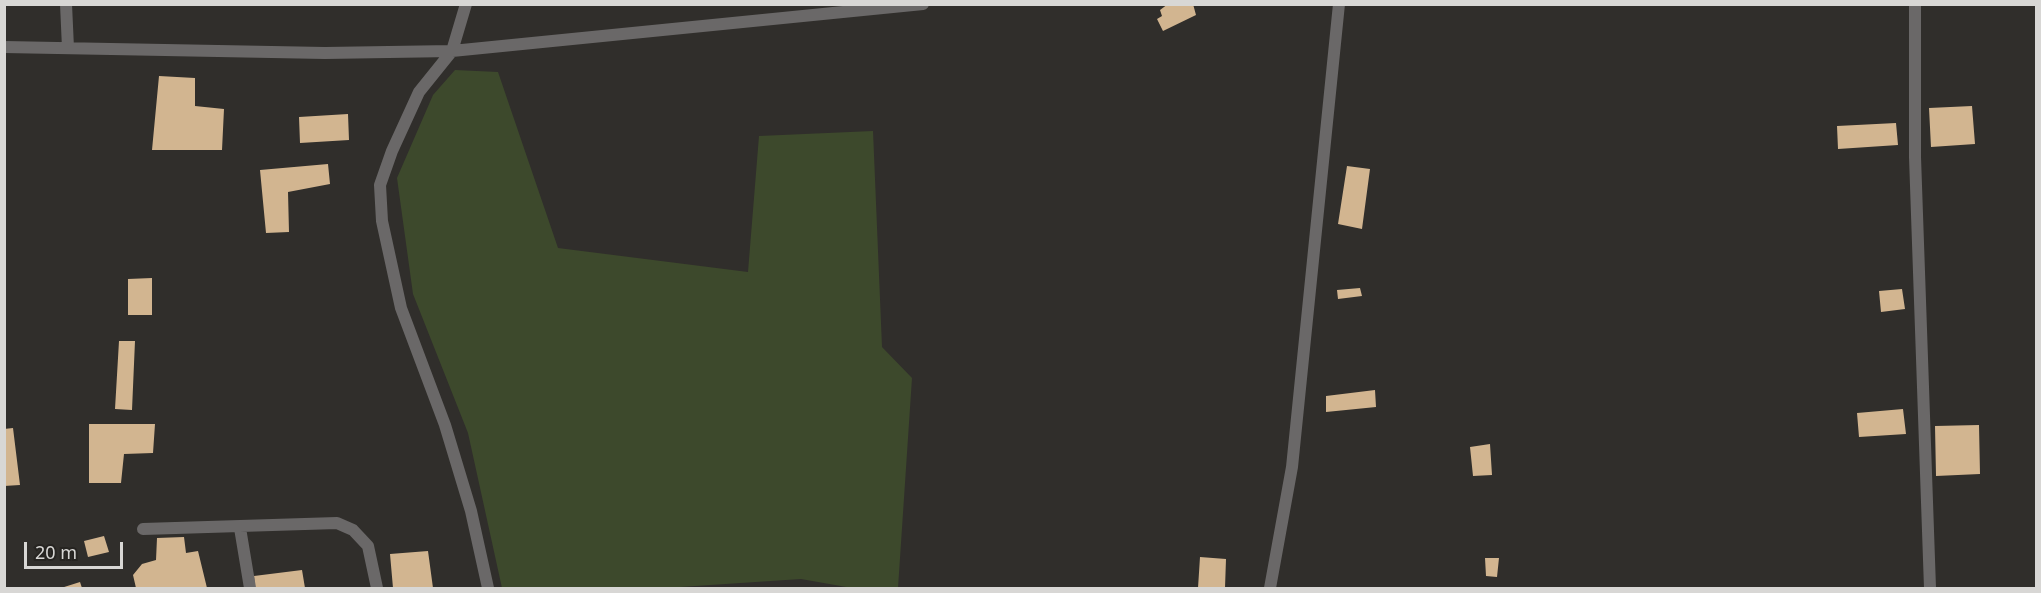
<!DOCTYPE html>
<html>
<head>
<meta charset="utf-8">
<style>
	body { margin:0 }
	#map { position:relative; width:2041px; height:593px; overflow:hidden; background:#302e2b; font-family:"Noto Sans",sans-serif }
	canvas { display:block }
	.frame { position:absolute; inset:0; border:6px solid #d8d7d5; pointer-events:none }
	.scale { position:absolute; left:24px; top:542px; width:99px; height:27px; box-sizing:border-box; border:3px solid #d8d7d5; border-top:0; padding-left:8px; font-size:18px; line-height:21px; white-space:nowrap; color:#d8d7d5; -webkit-text-stroke:4px #262421; paint-order:stroke }
</style>
</head>
<body>
<div id="map">
<canvas width="2041" height="593"></canvas>
<div class="frame"></div>
<div class="scale">20 m</div>
</div>
<script>
const c = document.querySelector('canvas').getContext('2d');
c.lineJoin = 'round';
function paint(path, color) { c.fillStyle = color; c.fill(path, 'evenodd'); }
const shape = rows => new Path2D(rows.map(r => 'M' + r).join(''));
function trace(path, color, width, dash) { c.strokeStyle = color; c.lineWidth = width; c.lineCap = dash ? 'butt' : 'round'; c.setLineDash(dash || []); c.stroke(path); }
paint(shape([
	[455,70,498,72,558,248,748,272,759,136,873,131,882,347,912,378,898,588,852,588,801,579,665,588,502,588,468,433,413,294,397,178,433,95]
]), '#3d492c');
paint(shape([
	[1168,4,1193,4,1196,15,1163,31,1157,19,1162,16,1160,10],
	[159,76,195,78,195,106,224,109,222,150,152,150],
	[1972,106,1975,144,1931,147,1929,108],
	[348,114,349,140,300,143,299,117],
	[1896,123,1898,145,1838,149,1837,126],
	[328,164,330,184,288,192,289,232,266,233,260,170],
	[1347,166,1370,169,1362,229,1338,224],
	[152,278,152,315,128,315,128,279],
	[1360,288,1362,296,1338,299,1337,290],
	[1902,289,1905,309,1881,312,1879,291],
	[119,341,135,341,132,410,115,409],
	[1375,390,1376,407,1326,412,1326,396],
	[1903,409,1906,434,1859,437,1857,413],
	[89,424,155,424,153,453,124,454,121,483,89,483],
	[1979,425,1980,474,1936,476,1935,426],
	[13,428,20,485,4,486,4,429],
	[1490,444,1492,475,1473,476,1470,447],
	[104,536,109,552,88,557,84,541],
	[184,537,186,553,198,551,207,588,136,588,133,575,142,564,156,560,157,538],
	[428,551,433,588,393,588,390,554],
	[1200,557,1226,559,1225,588,1198,588],
	[1485,558,1499,558,1497,577,1486,576],
	[302,570,305,588,255,588,254,576],
	[80,582,82,588,61,588]
]), '#d2b590');
trace(shape([
	[66,4,68,48],
	[466,4,452,51,419,92,392,151,380,185,382,221,401,308,445,425,471,511,488,588],
	[1915,4,1915,157,1930,588],
	[4,47,325,53,452,51,923,4],
	[240,528,250,588],
	[143,529,337,523,353,530,368,546,377,588],
	[1270,588,1292,467,1339,4]
]), '#6a6868', 12);
</script>
</body>
</html>
